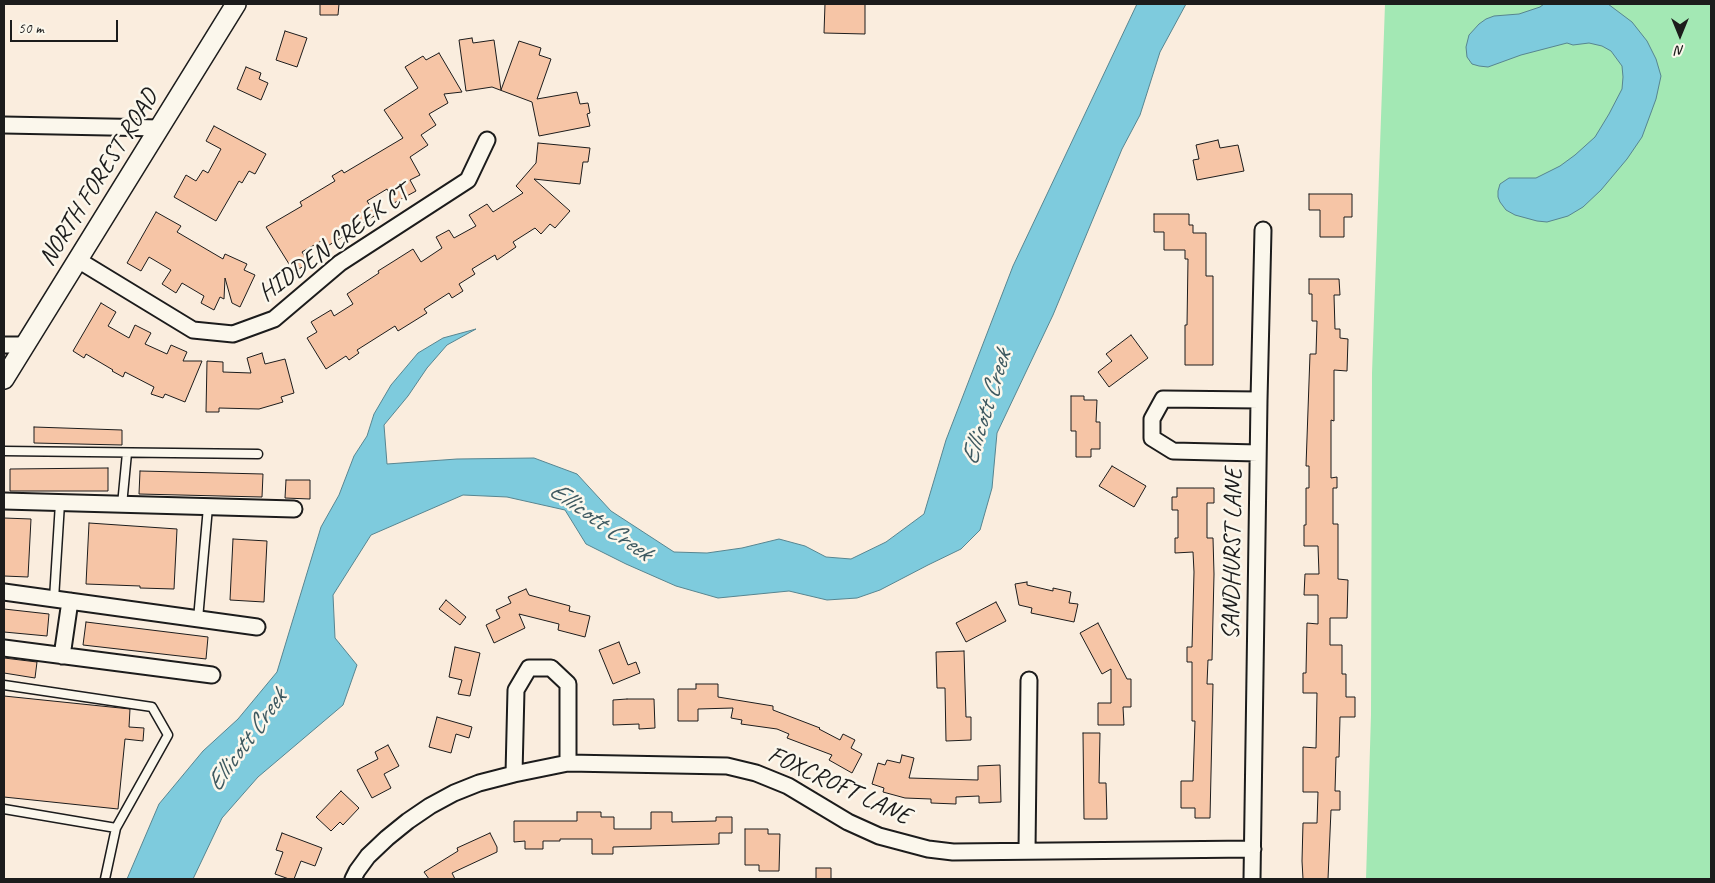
<!DOCTYPE html>
<html>
<head>
<meta charset="utf-8">
<style>
	body { margin:0 }
	#map { position:relative; width:1715px; height:883px; overflow:hidden; background:#faedde; font-family:Caveat,sans-serif }
	canvas { display:block }
	.frame { position:absolute; inset:0; border:5px solid #1c1c1c; pointer-events:none }
	.north { position:absolute; left:1655px; top:10px; width:50px; height:50px; -webkit-text-stroke:4px #fbf7ec; paint-order:stroke; rotate:180deg; font-size:14px; font-weight:700; line-height:20px; text-align:center; color:#1c1c1c }
	.north::after { content:''; display:block; margin:auto; width:18px; height:22px; background:#1c1c1c; clip-path:polygon(50% 0,100% 100%,50% 72%,0 100%) }
	.scale { position:absolute; left:10px; top:20px; width:108px; height:22px; box-sizing:border-box; border:2px solid #1c1c1c; border-top:0; padding-left:6px; font-size:15px; line-height:18px; white-space:nowrap; color:#1c1c1c; -webkit-text-stroke:4px #fbf7ec; paint-order:stroke }
</style>
</head>
<body>
<div id="map">
<canvas width="1715" height="883"></canvas>
<div class="frame"></div>
<div class="north">N</div>
<div class="scale">50 m</div>
</div>
<script>
const c = document.querySelector('canvas').getContext('2d');
c.lineJoin = 'round';
function paint(path, color) { c.fillStyle = color; c.fill(path, 'evenodd'); }
const shape = rows => new Path2D(rows.map(r => 'M' + r).join(''));
function trace(path, color, width, dash) { c.strokeStyle = color; c.lineWidth = width; c.lineCap = dash ? 'butt' : 'round'; c.setLineDash(dash || []); c.stroke(path); }
function drawText(font, color, halo, rows, align = 'center') {
  c.font = font + ' Caveat,sans-serif'; c.lineWidth = 5; c.setLineDash([]); c.textBaseline = 'middle'; c.strokeStyle = halo; c.fillStyle = color; for (const [text, x, y, turn = 0] of rows) {
    c.save(); c.translate(x, y); c.rotate((+turn || 0) * Math.PI / 180); c.textAlign = isNaN(turn) ? turn : align; if (halo) c.strokeText(text, 0, 0); c.fillText(text, 0, 0); c.restore();
  }
}
paint(shape([
	[1385,4,1711,4,1711,879,1366,879,1371,715,1372,373]
]), '#a3e8b4');
const water = shape([
	[1137,4,1186,4,1160,52,1140,115,1122,149,1053,315,997,433,992,488,980,530,961,549,928,565,880,590,857,598,827,600,789,591,718,598,676,586,626,564,586,544,565,510,507,497,463,495,371,535,333,595,335,638,357,665,343,705,258,777,222,818,193,879,127,879,159,804,203,751,238,719,277,672,321,527,339,495,354,456,367,436,374,414,391,385,418,353,443,338,476,329,447,345,427,368,408,396,384,425,387,464,457,459,534,458,577,474,611,511,674,552,707,553,742,548,779,539,805,546,826,557,851,559,886,542,924,514,946,440,1013,266,1137,4],
	[1544,4,1608,4,1632,22,1647,41,1656,59,1661,76,1656,99,1642,137,1627,159,1601,190,1583,207,1568,216,1547,222,1537,221,1515,215,1506,210,1500,202,1498,197,1498,191,1500,184,1509,178,1536,178,1560,166,1575,155,1595,137,1609,114,1622,89,1623,77,1622,66,1611,51,1602,46,1589,43,1573,45,1567,43,1521,55,1488,67,1479,66,1472,64,1467,57,1466,47,1469,35,1479,24,1486,19,1494,16,1519,14,1540,7,1544,4]
]);
paint(water, '#7ecbdd');
trace(water, '#578590', 1);
const building = shape([
	[320,4,339,4,338,15,320,15,320,4],
	[825,4,865,4,865,34,824,33,825,4],
	[285,31,307,38,297,67,276,60,285,31],
	[472,38,473,43,494,40,501,90,519,41,541,48,539,55,551,59,537,99,577,92,580,104,588,103,590,113,587,114,590,126,539,136,532,102,492,87,466,91,459,40,472,38],
	[439,53,462,92,444,94,448,103,429,114,436,125,421,135,428,145,410,157,420,175,410,180,416,191,394,203,387,189,367,201,376,215,346,232,347,234,326,247,323,240,302,252,309,263,294,272,266,227,302,206,300,202,335,181,332,176,342,170,344,173,403,138,384,110,418,88,405,67,423,56,426,60,439,53],
	[246,67,261,73,259,79,268,83,261,100,237,89,246,67],
	[214,126,266,154,255,174,249,171,242,183,239,181,216,221,174,197,186,175,196,181,203,170,208,173,221,149,206,141,214,126],
	[1218,140,1220,148,1238,145,1244,171,1197,180,1193,160,1199,159,1196,145,1218,140],
	[538,143,590,148,588,162,583,162,580,184,534,179,570,211,555,228,550,224,541,234,535,228,513,242,516,247,497,260,495,255,472,269,475,274,459,284,463,291,452,298,449,293,424,309,427,313,398,331,395,326,357,350,359,353,349,360,346,356,326,369,307,338,317,332,311,322,331,310,334,316,353,304,347,294,379,273,378,271,394,261,413,249,421,262,442,248,436,237,449,230,454,238,476,226,469,215,487,204,493,212,523,193,516,186,536,163,538,143],
	[1309,194,1352,194,1352,217,1344,217,1344,237,1320,237,1320,210,1309,210,1309,194],
	[156,212,181,226,177,232,223,259,225,254,247,264,244,270,255,275,240,307,232,303,225,278,224,299,220,297,214,310,201,303,204,296,182,283,176,293,162,284,171,270,149,257,141,271,127,263,156,212],
	[1154,214,1189,214,1189,225,1193,225,1193,233,1206,233,1206,276,1213,276,1213,365,1185,365,1185,325,1187,325,1188,259,1185,259,1185,250,1164,250,1164,232,1154,232,1154,214],
	[1309,279,1339,279,1340,295,1334,295,1335,329,1340,329,1340,338,1348,339,1347,371,1334,370,1334,421,1331,420,1331,478,1337,477,1337,488,1333,488,1333,524,1338,524,1338,579,1348,580,1347,618,1330,618,1330,645,1342,645,1342,674,1346,674,1346,697,1355,697,1355,717,1340,717,1339,757,1336,757,1335,791,1340,791,1340,810,1331,810,1328,879,1303,879,1302,861,1303,823,1317,823,1318,792,1303,792,1303,747,1316,748,1317,693,1303,693,1303,673,1306,673,1307,623,1318,624,1318,595,1304,595,1305,574,1319,574,1318,546,1304,546,1304,525,1306,525,1306,488,1309,488,1309,466,1306,466,1310,354,1316,354,1317,321,1312,321,1312,294,1309,294,1309,279],
	[101,303,116,312,108,326,129,338,135,325,151,333,145,344,167,354,171,345,187,352,183,361,202,361,185,402,165,394,163,398,151,394,154,387,125,372,123,377,112,371,113,370,86,354,84,358,73,351,101,303],
	[1131,335,1148,358,1109,387,1098,372,1112,361,1106,354,1131,335],
	[262,353,265,364,285,359,294,393,281,397,283,402,259,409,219,408,219,412,206,412,207,361,223,362,223,372,251,373,247,358,262,353],
	[1071,396,1084,396,1084,400,1097,400,1096,422,1100,422,1100,449,1091,449,1091,457,1076,457,1076,431,1071,431,1071,396],
	[34,427,122,430,122,445,34,443,34,427],
	[1112,466,1146,486,1134,507,1099,486,1112,466],
	[108,468,108,491,10,491,10,469,108,468],
	[140,471,263,474,262,497,139,494,140,471],
	[286,480,310,480,310,499,285,498,286,480],
	[1177,488,1214,488,1214,503,1207,503,1207,538,1213,538,1214,574,1212,660,1208,660,1207,684,1213,684,1210,818,1195,818,1195,808,1181,808,1181,781,1193,781,1195,721,1192,721,1192,662,1187,662,1187,647,1192,647,1194,572,1193,552,1175,553,1175,538,1178,538,1178,510,1172,510,1172,497,1177,497,1177,488],
	[4,518,31,519,28,577,4,576,4,518],
	[89,523,177,529,174,589,140,588,140,586,86,584,89,523],
	[233,539,267,541,264,602,230,600,233,539],
	[1027,582,1027,585,1053,591,1053,588,1071,592,1069,603,1078,604,1074,622,1031,613,1032,608,1019,605,1015,584,1027,582],
	[526,589,529,595,570,606,569,611,590,616,585,637,558,630,559,624,519,614,525,628,494,643,486,625,500,618,496,610,511,603,508,597,526,589],
	[446,600,466,617,460,625,439,609,446,600],
	[996,602,1006,621,966,642,956,623,996,602],
	[4,609,49,614,47,636,4,632,4,609],
	[86,622,208,637,206,659,83,645,86,622],
	[1098,623,1127,679,1131,679,1131,707,1123,707,1124,725,1098,725,1098,703,1111,703,1111,669,1102,674,1080,633,1098,623],
	[619,642,628,665,636,662,640,673,613,684,599,650,619,642],
	[455,647,480,653,470,696,458,694,462,680,449,677,455,647],
	[964,651,966,717,971,717,971,740,946,741,945,688,937,688,936,652,964,651],
	[4,658,37,662,35,678,4,673,4,658],
	[696,684,718,684,718,697,773,706,773,710,820,728,819,729,840,740,843,734,855,740,851,748,862,754,852,773,829,760,832,755,787,738,789,734,777,729,741,724,742,720,731,718,733,708,698,709,698,721,678,721,678,689,696,689,696,684],
	[4,696,130,709,129,727,144,728,143,741,125,739,118,809,4,797,4,696],
	[627,699,654,699,655,728,639,729,639,724,613,725,613,700,627,699],
	[437,717,472,727,469,738,456,734,451,753,429,747,437,717],
	[1083,733,1100,733,1099,783,1106,783,1107,819,1084,819,1083,733],
	[388,745,399,766,384,774,391,788,372,798,357,770,378,759,375,752,388,745],
	[902,755,914,758,909,778,978,780,978,766,1000,765,1001,802,979,803,979,796,956,797,956,804,931,803,931,799,905,798,883,792,884,788,872,784,878,763,885,765,887,760,900,763,902,755],
	[341,791,359,808,343,825,340,822,331,831,316,817,341,791],
	[577,812,601,812,601,817,614,817,614,829,651,829,651,812,672,812,672,822,716,821,716,817,732,817,732,833,719,833,719,844,613,847,613,854,592,854,592,839,560,839,560,841,543,841,543,849,525,849,525,841,514,842,514,821,577,821,577,812],
	[745,829,768,829,768,834,780,834,779,871,759,871,759,865,745,865,745,829],
	[282,833,322,848,315,866,301,861,294,879,289,879,275,874,283,852,276,850,282,833],
	[490,833,497,847,497,852,452,873,455,879,429,879,424,872,458,851,457,848,490,833],
	[816,868,831,868,831,879,816,879,816,868]
]);
paint(building, '#f6c5a6');
trace(building, '#1c1c1c', 1);
const service = shape([
	[4,451,258,454],
	[122,505,127,453],
	[54,599,60,503],
	[198,619,208,507],
	[4,685,152,707,168,735,116,828],
	[4,809,116,828,105,879]
]);
const minor = shape([
	[4,125,160,128],
	[78,260,193,330,233,334,274,319,340,263,468,180,487,140],
	[4,345,25,345],
	[1258,453,1173,451,1152,438,1152,419,1163,399,1259,400],
	[4,501,294,509],
	[4,592,257,627],
	[4,648,212,675],
	[62,656,70,601],
	[514,774,516,690,529,668,551,668,568,684,568,763],
	[1027,850,1029,680],
	[353,879,357,871,368,856,387,838,408,821,430,806,454,793,479,783,514,774,568,763,727,766,756,773,788,786,848,822,879,836,928,849,953,852,1253,849],
	[1252,879,1259,400,1263,230]
]);
const tertiary = shape([
	[4,379,236,4]
]);
trace(service, '#1c1c1c', 11);
trace(minor, '#1c1c1c', 19);
trace(tertiary, '#1c1c1c', 22);
trace(service, '#fbf7ec', 8);
trace(minor, '#fbf7ec', 15);
trace(tertiary, '#fbf7ec', 19);
drawText('25px', '#1c1c1c', '#fbf7ec', [
	["NORTH FOREST ROAD",99,178,-58],
	["HIDDEN CREEK CT",334,244,-36],
	["SANDHURST LANE",1233,554,-89],
	["FOXCROFT LANE",839,786,25]
]);
drawText('italic 26px', '#3e5960', '#fbf7ec', [
	["Ellicott Creek",987,408,-73],
	["Ellicott Creek",600,522,35],
	["Ellicott Creek",247,741,-54]
]);
</script>
</body>
</html>
